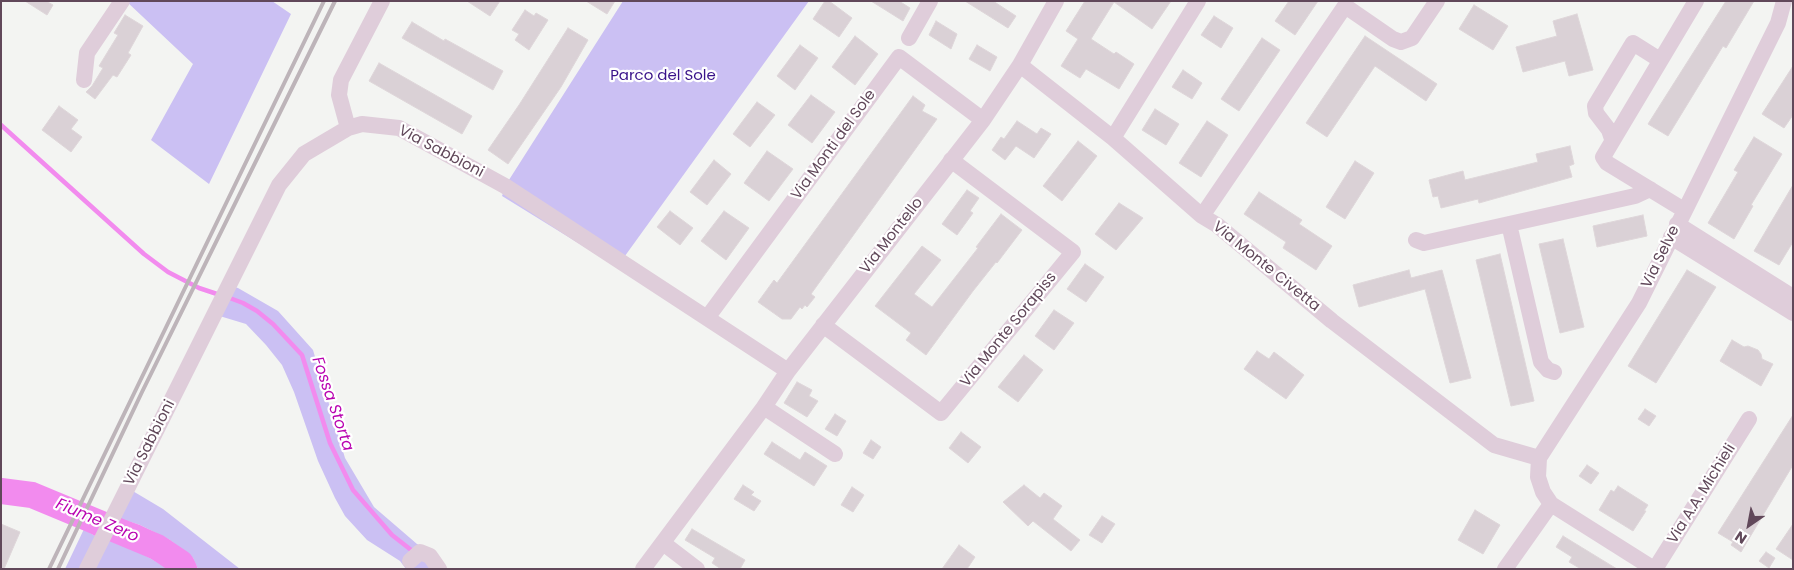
<!DOCTYPE html>
<html>
<head>
<meta charset="utf-8">
<style>
	body { margin:0 }
	#map { position:relative; width:1794px; height:570px; overflow:hidden; background:#f3f4f2; font-family:Poppins,sans-serif }
	canvas { display:block }
	.frame { position:absolute; inset:0; border:2px solid #61485a; pointer-events:none }
	.north { position:absolute; left:1724px; top:500px; width:50px; height:50px; -webkit-text-stroke:4px #fff; paint-order:stroke; rotate:213deg; font-size:14px; font-weight:700; line-height:20px; text-align:center; color:#61485a }
	.north::after { content:''; display:block; margin:auto; width:18px; height:22px; background:#61485a; clip-path:polygon(50% 0,100% 100%,50% 72%,0 100%) }
</style>
</head>
<body>
<div id="map">
<canvas width="1794" height="570"></canvas>
<div class="frame"></div>
<div class="north">N</div>
</div>
<script>
const c = document.querySelector('canvas').getContext('2d');
c.lineJoin = 'round';
function paint(path, color) { c.fillStyle = color; c.fill(path, 'evenodd'); }
const shape = rows => new Path2D(rows.map(r => 'M' + r).join(''));
function trace(path, color, width, dash) { c.strokeStyle = color; c.lineWidth = width; c.lineCap = dash ? 'butt' : 'round'; c.setLineDash(dash || []); c.stroke(path); }
function drawText(font, color, halo, rows, align = 'center') {
  c.font = font + ' Poppins,sans-serif'; c.lineWidth = 4.5; c.setLineDash([]); c.textBaseline = 'middle'; c.strokeStyle = halo; c.fillStyle = color; for (const [text, x, y, turn = 0] of rows) {
    c.save(); c.translate(x, y); c.rotate((+turn || 0) * Math.PI / 180); c.textAlign = isNaN(turn) ? turn : align; if (halo) c.strokeText(text, 0, 0); c.fillText(text, 0, 0); c.restore();
  }
}
paint(shape([
	[126,1,272,1,291,14,209,184,151,140,193,64],
	[623,1,809,1,617,267,502,196,507,183],
	[228,285,238,288,278,311,313,350,345,458,374,507,417,544,427,549,441,569,406,569,400,561,367,540,345,516,335,498,318,461,294,392,282,365,266,345,246,324,213,314],
	[126,487,163,509,240,569,198,569,193,558,170,540,140,525,112,516],
	[84,529,95,536,134,549,169,569,65,569]
]), '#cbc0f3');
paint(shape([
	[93,509,140,525,170,540,193,558,198,569,169,569,134,549,95,536,84,529]
]), '#f28bee');
trace(shape([
	[1,125,144,254,168,272,199,288,220,295],
	[227,297,243,303,257,311,273,324,302,355,330,443,353,490,392,535,415,553]
]), '#f28bee', 4.5);
trace(shape([
	[1,491,32,495,157,547,181,563,184,569]
]), '#f28bee', 26);
const building = shape([
	[25,1,46,1,53,5,47,15,25,1],
	[467,1,500,1,490,16,467,1],
	[586,1,615,1,607,14,586,1],
	[825,1,829,1,852,18,839,37,813,19,825,1],
	[871,1,899,1,910,8,903,21,871,1],
	[965,1,993,1,1016,16,1008,28,965,1],
	[1085,1,1171,1,1152,29,1114,2,1091,39,1114,54,1116,52,1134,64,1119,89,1086,69,1080,78,1061,66,1078,39,1066,31,1085,1],
	[1289,1,1318,1,1295,35,1275,21,1289,1],
	[1726,1,1754,1,1726,48,1723,46,1668,136,1648,124,1726,1],
	[1474,5,1508,26,1493,50,1459,29,1474,5],
	[525,10,534,16,536,13,548,20,529,50,515,40,519,34,512,30,525,10],
	[1577,14,1593,70,1569,76,1565,61,1523,72,1516,47,1557,36,1553,21,1577,14],
	[125,15,143,26,128,53,131,55,117,77,113,75,95,99,86,92,92,86,103,68,99,66,118,35,114,33,125,15],
	[1214,16,1233,28,1221,48,1201,35,1214,16],
	[936,21,957,34,951,49,929,35,936,21],
	[412,22,444,41,445,39,503,71,493,90,402,38,412,22],
	[568,28,588,40,561,87,508,164,488,150,519,105,568,28],
	[855,36,878,54,855,85,832,67,855,36],
	[1365,36,1437,84,1426,101,1375,66,1327,137,1306,123,1365,36],
	[1262,38,1280,50,1239,111,1221,99,1262,38],
	[800,45,818,58,795,90,777,76,800,45],
	[977,45,997,57,990,71,969,59,977,45],
	[379,63,472,116,462,134,369,81,379,63],
	[1793,66,1793,115,1784,128,1762,114,1793,66],
	[1183,70,1202,83,1192,99,1172,87,1183,70],
	[811,95,835,112,812,143,788,125,811,95],
	[913,96,925,105,922,111,937,119,811,294,815,297,807,307,805,305,802,309,800,307,791,319,782,319,758,302,774,280,777,283,913,96],
	[757,102,775,115,750,147,733,134,757,102],
	[59,106,78,120,71,129,82,137,71,152,42,130,59,106],
	[1155,109,1179,124,1166,145,1142,130,1155,109],
	[1017,121,1037,134,1041,128,1051,134,1034,158,1016,146,1005,160,992,150,1001,137,1004,139,1017,121],
	[1207,121,1228,135,1201,177,1179,163,1207,121],
	[1754,137,1782,154,1751,205,1753,206,1734,239,1708,223,1738,172,1734,170,1754,137],
	[1078,141,1097,156,1062,201,1043,186,1078,141],
	[1570,146,1574,164,1569,166,1572,177,1479,203,1478,199,1441,208,1438,196,1433,197,1429,180,1463,171,1465,180,1538,162,1536,154,1570,146],
	[767,151,793,169,769,201,744,183,767,151],
	[714,160,731,174,707,205,690,192,714,160],
	[1355,161,1374,173,1345,219,1326,207,1355,161],
	[1793,185,1793,242,1779,265,1754,251,1793,185],
	[967,190,979,198,970,211,973,213,957,235,942,224,967,190],
	[1259,192,1302,220,1299,224,1332,246,1316,270,1283,248,1286,242,1244,214,1259,192],
	[1119,203,1143,218,1116,250,1095,234,1119,203],
	[670,211,693,228,680,245,657,227,670,211],
	[724,211,749,228,726,260,701,241,724,211],
	[1001,214,1022,230,997,263,996,262,973,291,926,355,906,340,911,333,875,306,922,246,941,260,914,294,932,307,978,248,976,247,1001,214],
	[1643,215,1647,236,1597,247,1593,226,1643,215],
	[1563,239,1584,327,1560,333,1539,244,1563,239],
	[1500,254,1534,401,1511,406,1476,260,1500,254],
	[1085,264,1104,277,1086,302,1067,289,1085,264],
	[1409,270,1411,278,1442,270,1471,378,1450,383,1425,289,1359,307,1353,285,1409,270],
	[1687,270,1716,287,1656,383,1628,366,1687,270],
	[1054,310,1074,323,1054,350,1035,336,1054,310],
	[1732,340,1744,347,1748,346,1758,350,1761,354,1762,359,1773,364,1761,386,1720,361,1732,340],
	[1257,351,1269,359,1274,352,1304,375,1286,399,1244,369,1257,351],
	[1024,355,1043,370,1018,402,998,387,1024,355],
	[797,382,812,390,809,396,818,401,807,417,784,403,797,382],
	[1645,409,1656,416,1649,426,1638,419,1645,409],
	[835,414,846,421,837,436,825,429,835,414],
	[1793,415,1793,465,1741,552,1731,545,1733,542,1718,533,1793,415],
	[961,432,981,447,968,463,949,448,961,432],
	[871,440,881,447,873,459,863,453,871,440],
	[772,442,800,460,805,452,827,466,814,486,764,454,772,442],
	[1587,465,1599,473,1591,484,1579,476,1587,465],
	[743,485,754,492,751,495,761,501,754,511,734,499,743,485],
	[1024,485,1040,498,1044,493,1062,506,1053,519,1080,540,1071,551,1033,521,1028,526,1003,502,1024,485],
	[1618,486,1648,505,1644,511,1646,511,1633,531,1599,510,1611,490,1614,492,1618,486],
	[852,487,864,495,853,512,841,505,852,487],
	[1475,510,1500,525,1483,554,1458,540,1475,510],
	[1102,516,1115,524,1102,543,1089,535,1102,516],
	[1,524,20,532,4,569,1,569,1,524],
	[1793,524,1793,560,1776,549,1793,524],
	[692,529,745,560,740,569,721,569,712,563,715,558,685,540,692,529],
	[1563,536,1617,569,1581,569,1569,562,1572,557,1556,547,1563,536],
	[959,545,975,557,967,569,942,569,959,545],
	[1766,552,1775,558,1769,568,1759,561,1766,552]
]);
paint(building, '#dad1d6');
trace(building, '#ded6d9', 1);
trace(shape([
	[1437,1,1412,38,1401,42,1393,39,1345,6,1202,216,1217,225,1332,321,1494,445,1539,458],
	[909,38,930,1],
	[1020,65,1113,138,1202,216],
	[84,80,87,53,122,1],
	[348,128,339,95,341,80,382,1],
	[1113,138,1198,1],
	[1612,139,1609,130,1596,113,1595,106,1633,43,1660,60],
	[1684,210,1607,163,1603,157,1696,1],
	[1509,224,1541,362,1548,370,1554,372],
	[1677,224,1793,297],
	[1671,237,1793,313],
	[1416,240,1424,243,1635,196,1650,189],
	[707,318,899,57,983,120],
	[823,325,941,413,1073,252,951,160],
	[764,407,835,454],
	[663,543,697,569],
	[410,561,420,552,430,556,439,569],
	[87,569,279,185,304,154,348,128,362,124,399,128,505,186,788,371],
	[643,569,764,407,788,371,983,120,1020,65,1056,1],
	[1505,569,1551,504],
	[1654,569,1551,504,1543,492,1538,477,1539,458,1639,303,1778,23,1784,1],
	[1655,569,1749,419]
]), '#dfcdda', 16);
trace(shape([
	[49,569,324,1],
	[58,569,142,392,335,1]
]), '#bdb4b9', 4);
drawText('15px', '#391289', '#fff', [
	["Parco del Sole",663,76]
]);
drawText('15px', '#61485a', '#fff', [
	["Via Monti del Sole",834,145,-54],
	["Via Sabbioni",441,152,28],
	["Via Montello",892,236,-52],
	["Via Selve",1661,257,-64],
	["Via Monte Civetta",1266,267,39],
	["Via Monte Sorapiss",1009,330,-51],
	["Via Sabbioni",150,443,-63],
	["Via A.A. Michieli",1702,494,-58]
]);
drawText('italic 16px', '#b904b1', '#fff', [
	["Fossa Storta",332,404,71],
	["Fiume Zero",97,521,23]
]);
</script>
</body>
</html>
